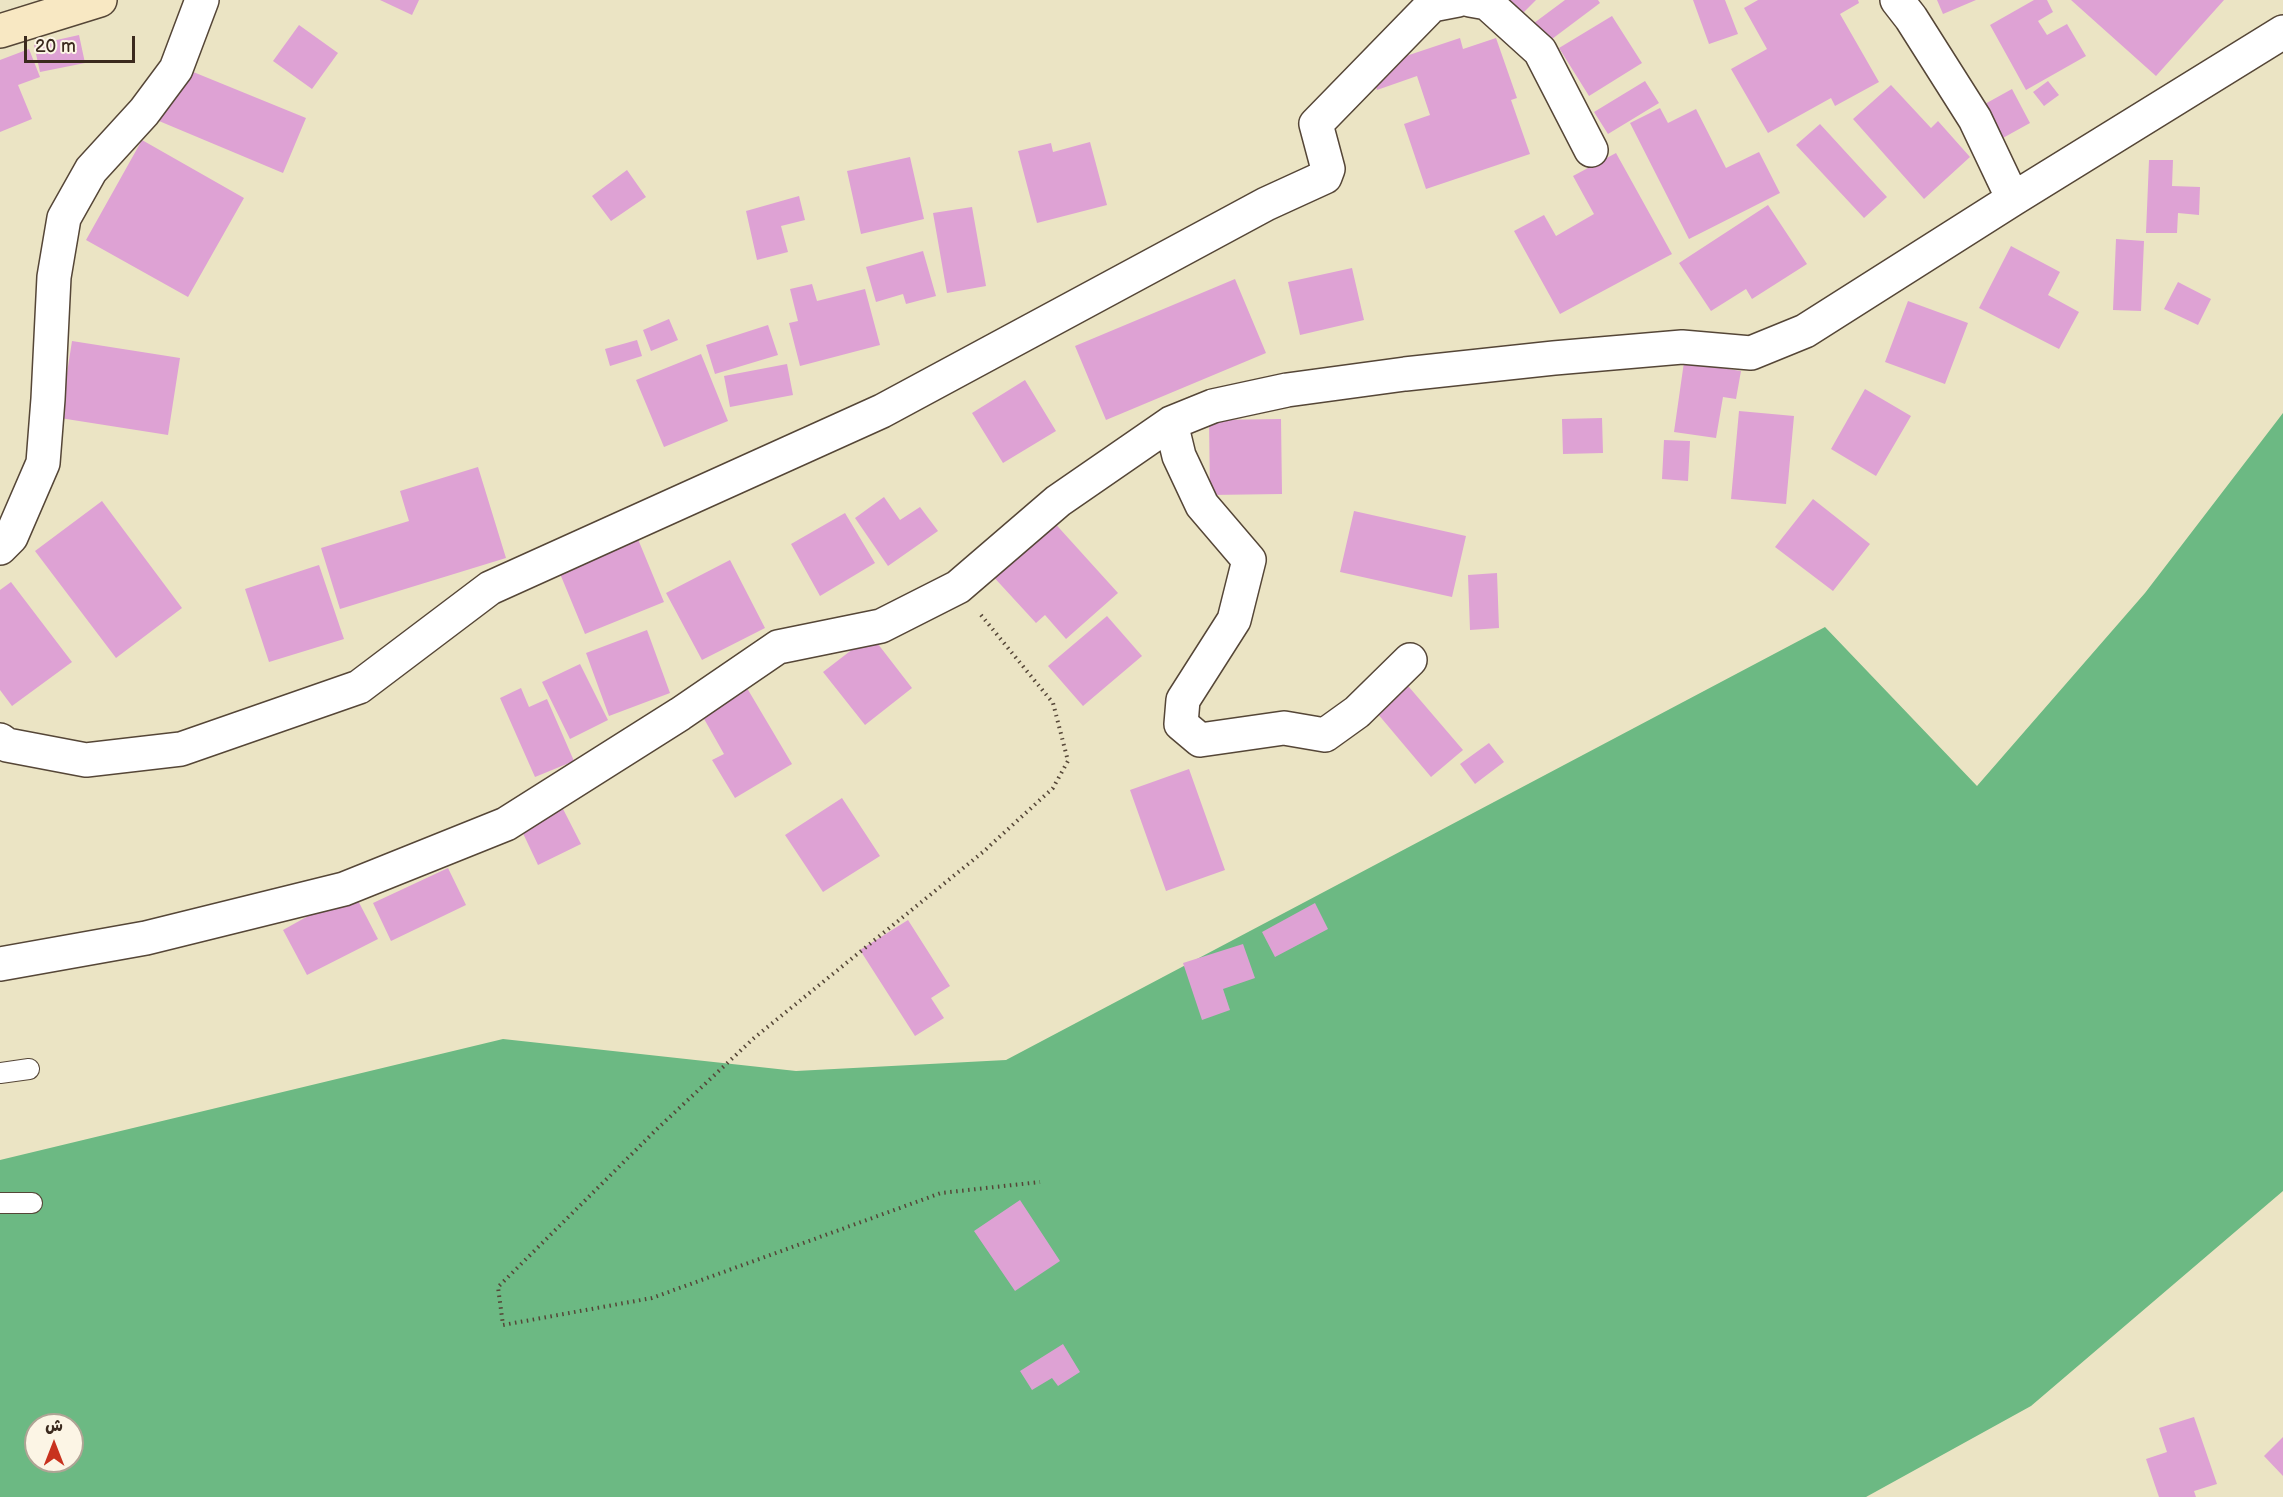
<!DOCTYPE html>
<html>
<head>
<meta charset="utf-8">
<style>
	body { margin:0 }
	#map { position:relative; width:2283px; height:1497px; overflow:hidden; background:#ebe4c4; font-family:"Balsamiq Sans","Playpen Sans Arabic",sans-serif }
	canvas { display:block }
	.north { position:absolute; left:24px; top:1413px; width:60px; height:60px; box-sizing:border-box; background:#fcf5e5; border:2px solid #afa495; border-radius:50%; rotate:0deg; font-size:16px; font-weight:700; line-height:24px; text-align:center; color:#3b2a1e }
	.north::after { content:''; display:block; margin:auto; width:21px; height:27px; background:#c8321e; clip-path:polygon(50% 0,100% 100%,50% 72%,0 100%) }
	.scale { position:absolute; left:24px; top:36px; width:111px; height:27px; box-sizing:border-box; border:3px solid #3b2a1e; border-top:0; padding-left:8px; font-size:18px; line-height:21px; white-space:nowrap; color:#3b2a1e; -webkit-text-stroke:4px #fcf5e5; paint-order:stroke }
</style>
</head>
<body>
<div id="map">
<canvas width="2283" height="1497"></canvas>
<div class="north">ش</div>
<div class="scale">20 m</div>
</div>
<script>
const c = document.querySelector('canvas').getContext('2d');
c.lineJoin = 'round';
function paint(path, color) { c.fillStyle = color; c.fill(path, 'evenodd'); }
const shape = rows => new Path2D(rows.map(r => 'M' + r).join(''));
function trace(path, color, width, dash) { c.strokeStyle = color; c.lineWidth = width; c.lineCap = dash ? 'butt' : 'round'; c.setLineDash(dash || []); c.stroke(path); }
paint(shape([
	[2283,413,2283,1191,2031,1406,1866,1497,0,1497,0,1160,503,1039,796,1071,1006,1060,1825,627,1977,786,2145,593],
	[36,1425,72,1425,72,1461,36,1461]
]), '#6cb983');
paint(shape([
	[380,0,419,0,412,15],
	[1501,0,1536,0,1519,17],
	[1565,0,1598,0,1600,3,1548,42,1534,23],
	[1693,0,1725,0,1738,34,1709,44],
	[1758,0,1858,0,1859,3,1840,14,1879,82,1835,106,1831,98,1768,133,1731,69,1767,49,1744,8],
	[1937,0,1976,0,1943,14],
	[2034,0,2047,0,2053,12,2038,21,2047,35,2067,24,2086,56,2026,90,1990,25],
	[2071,0,2224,0,2156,76],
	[1612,16,1642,63,1589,96,1559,48],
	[299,25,338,53,312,89,273,61],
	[79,35,85,63,40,72,34,45],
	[1460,38,1463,49,1496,38,1517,98,1511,100,1530,154,1426,189,1404,124,1430,115,1417,76,1377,90,1370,68],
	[29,49,40,77,18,85,32,119,0,132,0,60],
	[181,67,306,118,283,173,159,121],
	[1645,81,1659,103,1608,134,1594,112],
	[2048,81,2059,95,2044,106,2033,92],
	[1891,85,1931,128,1938,121,1970,157,1924,199,1853,119],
	[2012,89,2030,123,1992,144,1974,110],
	[1660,108,1668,123,1696,109,1726,168,1759,152,1780,193,1689,239,1630,123],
	[1820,124,1887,197,1864,218,1796,145],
	[142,140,244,198,188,297,86,240],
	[1090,142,1107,205,1037,223,1018,151,1051,143,1053,152],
	[1616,153,1672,254,1560,314,1514,231,1544,215,1556,236,1594,214,1573,176],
	[910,157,924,219,861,234,847,171],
	[2149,160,2173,160,2172,186,2200,187,2199,215,2178,213,2177,233,2146,233],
	[627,170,646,197,611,221,592,196],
	[799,196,805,220,781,226,788,252,757,260,746,211],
	[1768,205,1807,264,1752,299,1746,289,1711,311,1679,263],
	[972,207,986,286,947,293,933,213],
	[2116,239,2144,241,2141,311,2113,310],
	[2011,246,2060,272,2048,295,2079,312,2059,349,1979,308],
	[923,251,936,296,906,304,903,294,876,302,866,267],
	[1352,268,1364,320,1300,335,1288,282],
	[1235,279,1266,353,1106,420,1075,346],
	[2178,282,2211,299,2198,325,2164,309],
	[812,284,817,301,865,289,880,345,800,366,789,323,798,321,790,289],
	[1908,301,1968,323,1945,384,1885,362],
	[669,319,678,340,651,351,643,330],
	[768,325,778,355,715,374,706,345],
	[637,340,642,356,610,366,605,349],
	[72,341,180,358,168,435,60,418],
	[701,354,728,421,664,447,636,380],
	[1684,362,1741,371,1736,399,1723,397,1716,438,1674,432],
	[787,364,793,395,730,407,724,376],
	[1025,380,1056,431,1003,463,972,413],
	[1865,389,1911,416,1876,476,1831,449],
	[1739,411,1794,416,1786,504,1731,499],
	[1602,418,1603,453,1563,454,1562,419],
	[1281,419,1282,494,1210,495,1209,420],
	[1664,440,1690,441,1688,481,1662,479],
	[478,467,506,558,340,609,321,548,409,521,400,491],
	[884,497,900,520,920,507,938,531,888,566,855,518],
	[1813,499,1870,544,1833,591,1775,547],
	[102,501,182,608,116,658,35,551],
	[1354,511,1466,536,1452,597,1340,572],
	[845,513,875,563,820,596,791,544],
	[1051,519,1118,593,1066,639,1045,615,1036,623,990,573],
	[635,532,664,602,585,634,556,564],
	[730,560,765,628,702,660,666,593],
	[319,565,344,639,269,662,245,589],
	[1497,573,1499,628,1470,630,1468,575],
	[11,582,72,662,12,706,0,690,0,590],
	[1107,616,1142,656,1083,706,1048,666],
	[647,630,670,693,609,716,586,653],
	[871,635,912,688,865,725,823,672],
	[580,664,608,720,570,739,542,682],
	[1403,680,1463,750,1431,777,1372,707],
	[744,683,792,764,735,798,712,760,724,754,699,710],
	[521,688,529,707,547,699,574,761,535,777,500,698],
	[1489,743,1504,762,1475,784,1460,764],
	[1189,769,1225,870,1166,891,1130,790],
	[842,798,880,856,823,892,785,835],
	[562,807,581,844,538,865,520,827],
	[448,868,466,905,391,941,373,903],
	[353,891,378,939,307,975,283,930],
	[1315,903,1328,929,1275,957,1262,932],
	[908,920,950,986,931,998,944,1018,915,1036,860,950],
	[1243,944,1255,978,1223,989,1230,1010,1202,1020,1183,963],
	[1020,1200,1060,1261,1015,1291,974,1231],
	[1063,1344,1080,1372,1058,1386,1052,1378,1032,1390,1020,1371],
	[2194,1417,2217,1484,2194,1491,2196,1497,2159,1497,2146,1459,2167,1452,2159,1428],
	[2283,1437,2283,1476,2264,1456]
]), '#dea2d4');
const lane = shape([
	[0,1073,29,1069],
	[0,1203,32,1203]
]);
const street = shape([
	[1470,0,1487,3,1540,51,1591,150],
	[1897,0,1911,18,1975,119,2013,199],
	[1171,423,1179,456,1202,505,1249,560,1234,620,1183,700,1181,724,1200,740,1284,728,1325,735,1357,712,1410,660],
	[0,548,11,537,43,463,48,399,54,277,64,218,91,170,144,112,176,69,202,0],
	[0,740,7,745,86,760,181,749,359,687,490,588,882,411,1266,204,1325,177,1328,169,1316,124,1432,5,1458,0],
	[0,964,146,938,344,889,506,824,680,714,778,647,881,626,958,587,1058,501,1171,423,1213,406,1287,390,1405,374,1554,358,1682,347,1751,353,1805,331,2013,199,2283,32]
]);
const secondary = shape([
	[0,31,100,0]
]);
trace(lane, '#554637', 22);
trace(street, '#554637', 36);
trace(secondary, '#554637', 36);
trace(shape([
	[981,615,1053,703,1068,761,1053,788,983,852,754,1038,658,1128,498,1287,503,1325,652,1298,941,1193,1040,1182]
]), '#554637', 4, [1.5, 4.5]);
trace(lane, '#fff', 20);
trace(street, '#fff', 33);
trace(secondary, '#f8e8c3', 33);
</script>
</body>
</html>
